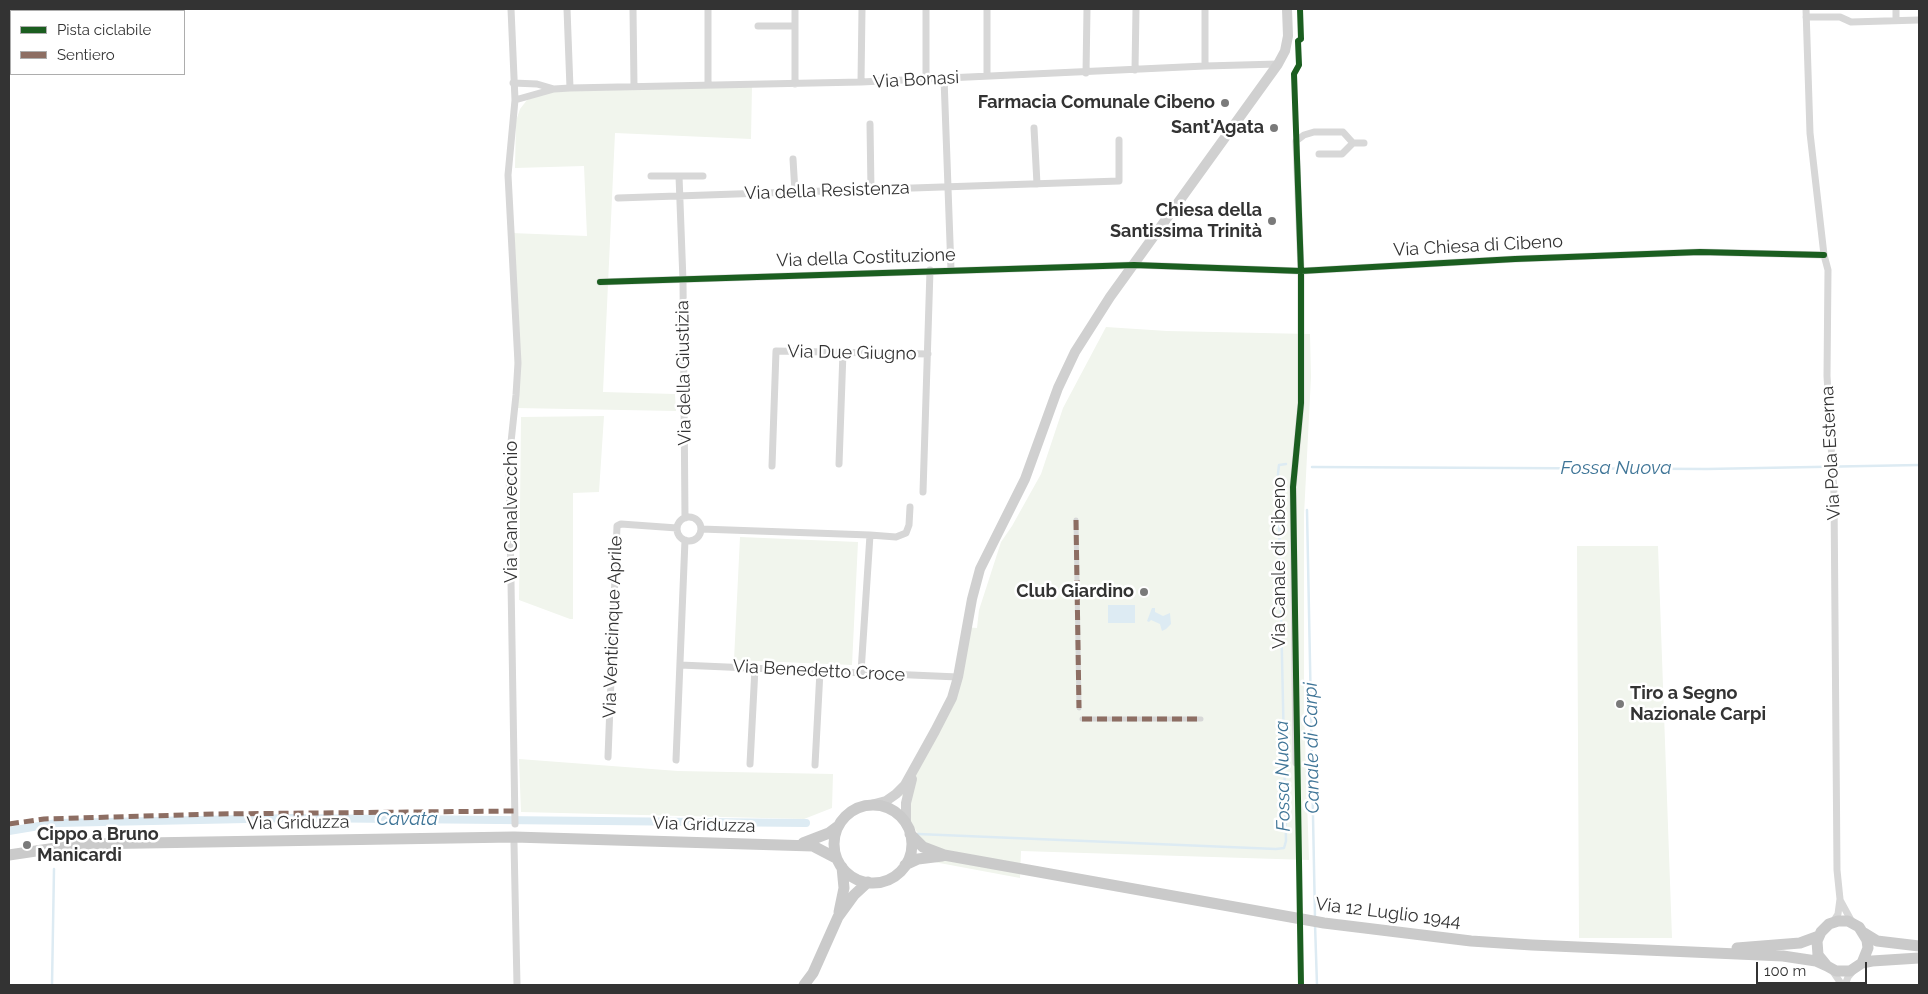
<!DOCTYPE html>
<html>
<head>
<meta charset="utf-8">
<style>
	body { margin:0 }
	#map { position:relative; width:1928px; height:994px; overflow:hidden; background:#fff; font-family:Raleway,sans-serif }
	canvas { display:block }
	.frame { position:absolute; inset:0; border:10px solid #333; pointer-events:none }
	.legend { position:absolute; left:10px; top:10px; width:175px; height:65px; box-sizing:border-box; background:#fff; border:1px solid #adadad; margin:0; padding:6px 9px; list-style:none; font-size:15px; color:#333 }
	.legend li { display:flex; align-items:center; gap:10px; height:25px }
	.legend b { width:25px; border:1px solid #adadad }
	.scale { position:absolute; left:1756px; top:962px; width:111px; height:22px; box-sizing:border-box; border:2px solid #333; border-top:0; padding-left:6px; font-size:15px; line-height:18px; white-space:nowrap; color:#333; -webkit-text-stroke:4px #fff; paint-order:stroke }
</style>
</head>
<body>
<div id="map">
<canvas width="1928" height="994"></canvas>
<div class="frame"></div>
<ul class="legend">
<li><b style="height:6px;background:#1b5e20"></b>Pista ciclabile</li>
<li><b style="height:6px;background:#8d6e63"></b>Sentiero</li>
</ul>
<div class="scale">100 m</div>
</div>
<script>
const c = document.querySelector('canvas').getContext('2d');
c.lineJoin = 'round';
function paint(path, color) { c.fillStyle = color; c.fill(path, 'evenodd'); }
const shape = rows => new Path2D(rows.map(r => 'M' + r).join(''));
function trace(path, color, width, dash) { c.strokeStyle = color; c.lineWidth = width; c.lineCap = dash ? 'butt' : 'round'; c.setLineDash(dash || []); c.stroke(path); }
function drawText(font, color, halo, rows, align = 'center') {
  c.font = font + ' Raleway,sans-serif'; c.lineWidth = 5; c.setLineDash([]); c.textBaseline = 'middle'; c.strokeStyle = halo; c.fillStyle = color; for (const [text, x, y, turn = 0] of rows) {
    c.save(); c.translate(x, y); c.rotate((+turn || 0) * Math.PI / 180); c.textAlign = isNaN(turn) ? turn : align; if (halo) c.strokeText(text, 0, 0); c.fillText(text, 0, 0); c.restore();
  }
}
paint(shape([
	[752,86,751,139,615,133,603,392,675,394,676,411,516,408,511,233,587,236,584,166,515,168,516,121,520,109,527,100,544,93,570,89],
	[1106,327,1167,331,1310,334,1311,377,1304,515,1304,706,1309,860,1021,851,1020,878,934,862,910,820,910,804,897,791,952,691,964,627,977,628,979,610,1001,542,1012,526,1041,474,1063,408],
	[604,416,599,492,573,493,573,619,570,619,519,600,521,417],
	[740,537,858,542,852,665,734,660],
	[1577,546,1658,546,1672,938,1579,938],
	[519,759,678,771,833,774,832,808,804,819,521,812]
]), '#f1f5ed');
paint(shape([
	[1108,605,1135,605,1135,623,1108,623],
	[1152,608,1155,608,1155,612,1163,616,1170,613,1171,624,1166,629,1162,631,1160,624,1151,620,1149,622,1147,621]
]), '#ddebf3');
trace(shape([
	[1312,467,1707,469,1919,465],
	[1307,510,1315,918],
	[918,834,1276,849,1284,848,1286,841,1278,474,1279,465,1286,464],
	[1315,924,1317,985],
	[52,985,54,869]
]), '#ddebf3', 2.5);
trace(shape([
	[9,831,57,823,294,818,806,823]
]), '#ddebf3', 8);
trace(shape([
	[1076,520,1079,708],
	[1082,719,1201,719]
]), '#d7d7d7', 5);
trace(shape([
	[511,9,515,100,508,175,518,363,516,395,509,461,515,824],
	[567,9,570,88],
	[633,9,634,86],
	[708,9,708,85],
	[795,9,795,84],
	[1205,9,1205,66],
	[1806,9,1810,133,1824,255,1828,270,1827,376,1834,494,1837,870,1840,899,1838,914,1833,922],
	[1896,9,1896,19],
	[1806,17,1840,17,1851,22,1919,20],
	[758,26,795,26],
	[1135,70,1136,9],
	[1086,73,1087,9],
	[987,76,987,9],
	[944,78,951,270],
	[926,79,926,9],
	[861,82,862,9],
	[513,83,537,84,554,89],
	[515,100,554,89,570,88,861,82,1205,66,1278,64],
	[870,124,871,190],
	[1034,128,1037,184],
	[1319,154,1342,154,1353,143],
	[793,159,795,192],
	[651,176,703,176],
	[679,176,683,281,685,518],
	[618,198,1119,181,1119,140],
	[600,282,1134,265,1301,271,1515,259,1700,252,1824,255],
	[839,464,843,352],
	[772,466,776,351,928,354],
	[923,492,930,270],
	'677 529a12 12 0 1 1 24 0a12 12 0 1 1-24 0Z',
	[701,529,870,535,861,672],
	[870,535,896,537,906,533,909,525,910,507],
	[680,665,958,677],
	[608,757,617,526,621,524,677,528],
	[676,760,685,540],
	[1296,763,1293,487,1301,403,1301,271,1296,141,1304,135,1314,132,1343,132,1353,143,1364,143],
	[750,764,755,668],
	[815,765,820,671],
	[514,843,517,985],
	[1840,900,1852,922],
	[1832,970,1842,985],
	[1845,985,1848,977,1853,971]
]), '#d7d7d7', 7);
trace(shape([
	[871,805,886,801,896,794,905,785,935,731,952,698,958,677,972,599,980,569,1025,479,1058,388,1075,352,1110,297,1278,64,1285,51,1288,36,1287,9],
	[906,823,906,803,912,779]
]), '#d0d0d0', 10);
trace(shape([
	'834 844a39 39 0 1 1 78 0a39 39 0 1 1-78 0Z',
	[910,834,923,847,944,855,1324,923,1471,941,1532,945,1783,956,1816,961,1827,966],
	[803,843,829,833,837,827],
	[9,855,83,844,514,837,813,846,836,858],
	[905,865,918,859,942,856],
	[839,912,844,888,842,867],
	[1864,933,1877,941,1919,946],
	[1737,948,1800,943,1819,936],
	[1862,963,1868,948,1867,940,1859,927,1848,921,1838,921,1829,924,1821,932,1817,941,1818,955,1827,966,1836,971,1850,971,1862,963,1872,961,1919,958],
	[804,985,813,973,838,917,854,895,868,882]
]), '#cacaca', 11);
trace(shape([
	[1076,520,1079,708],
	[1082,719,1201,719],
	[9,824,44,819,216,814,516,811]
]), '#8d6e63', 5, [10, 5]);
trace(shape([
	[1300,9,1301,39,1298,41,1299,65,1294,74,1301,271,1301,403,1293,487,1301,985],
	[600,282,1134,265,1301,271,1515,259,1700,252,1824,255]
]), '#1b5e20', 6);
for (const [x, y, r, color] of [
	[1225,103,5,"#7a7a7a"],
	[1274,128,5,"#7a7a7a"],
	[1272,221,5,"#7a7a7a"],
	[1144,592,5,"#7a7a7a"],
	[1620,704,5,"#7a7a7a"],
	[27,845,5,"#7a7a7a"]
]) { const dot = new Path2D(); dot.arc(x, y, r, 0, 2 * Math.PI); c.fillStyle = color; c.fill(dot); trace(dot, '#fff', 2); }
drawText('18px', '#333', '#fff', [
	["Via Bonasi",916,80,-3],
	["Via della Resistenza",827,191,-2],
	["Via Chiesa di Cibeno",1478,246,-3],
	["Via della Costituzione",866,258,-2],
	["Via Due Giugno",852,353,1],
	["Via della Giustizia",684,373,-91],
	["Via Pola Esterna",1831,453,-93],
	["Via Canalvecchio",512,512,-90],
	["Via Canale di Cibeno",1280,563,-90],
	["Via Venticinque Aprile",613,627,-88],
	["Via Benedetto Croce",819,671,3],
	["Via Griduzza",298,823,-1],
	["Via Griduzza",704,825,2],
	["Via 12 Luglio 1944",1388,913,7]
]);
drawText('bold 18px', '#333', '#fff', [
	["Farmacia Comunale Cibeno",1215,103],
	["Sant'Agata",1264,128],
	["Chiesa della",1262,211],
	["Santissima Trinità",1262,232],
	["Club Giardino",1134,592],
	["Tiro a Segno",1630,694,"left"],
	["Nazionale Carpi",1630,715,"left"],
	["Cippo a Bruno",37,835,"left"],
	["Manicardi",37,856,"left"]
], 'right');
drawText('italic 19px', '#3f7597', '#fff', [
	["Fossa Nuova",1616,468],
	["Canale di Carpi",1312,748,-91],
	["Fossa Nuova",1283,776,-91],
	["Cavata",407,819]
]);
</script>
</body>
</html>
